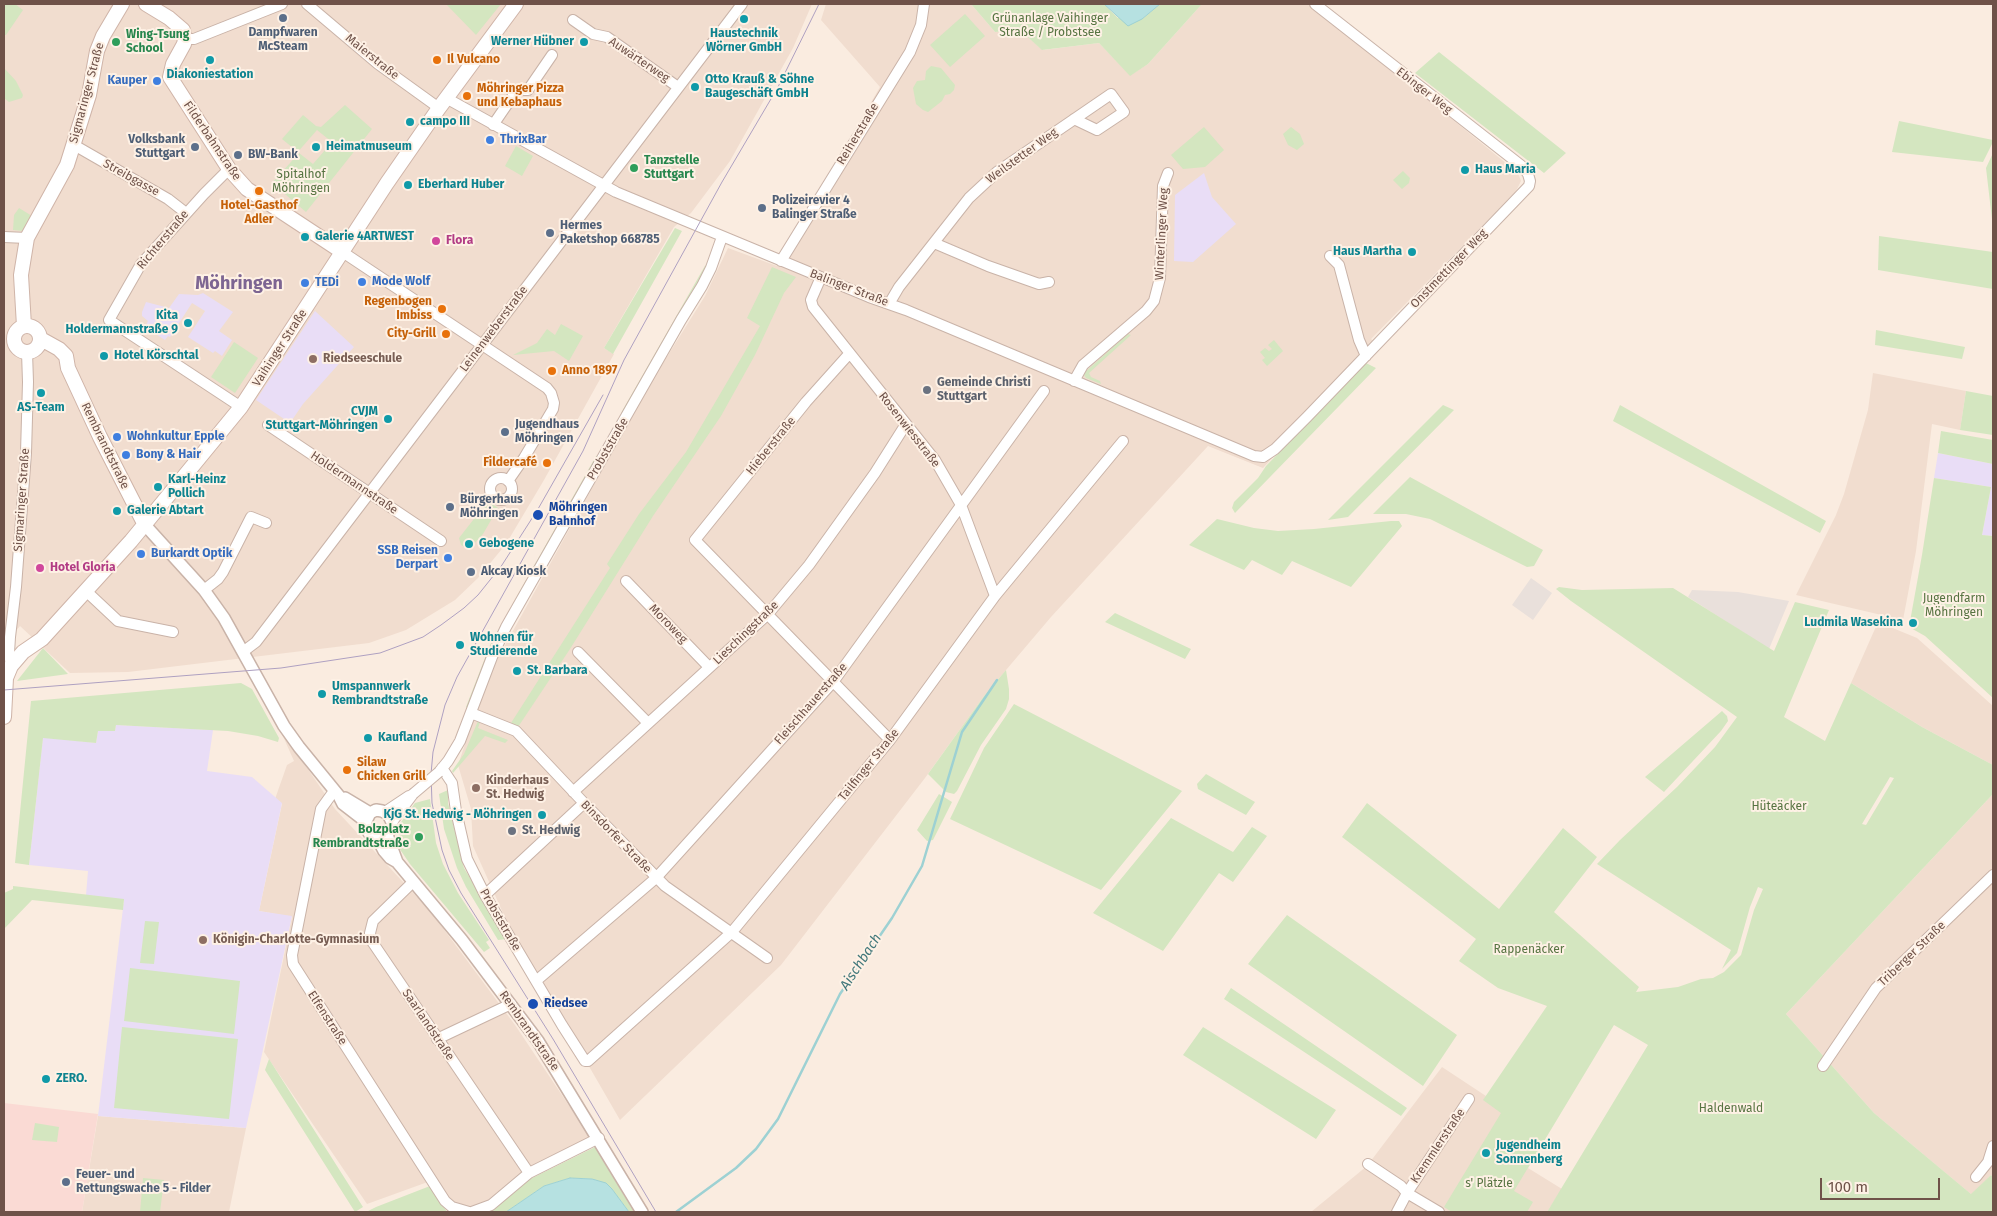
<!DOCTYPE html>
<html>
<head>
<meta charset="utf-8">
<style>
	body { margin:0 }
	#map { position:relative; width:1997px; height:1216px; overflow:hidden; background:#faece0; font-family:"Fira Sans",sans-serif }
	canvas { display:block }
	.frame { position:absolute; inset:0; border:5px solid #6f5249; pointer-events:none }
	.scale { position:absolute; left:1820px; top:1178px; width:120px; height:22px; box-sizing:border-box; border:2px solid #6f5249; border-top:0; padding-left:6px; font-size:15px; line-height:18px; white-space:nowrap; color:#6f5249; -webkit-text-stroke:4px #fef1e5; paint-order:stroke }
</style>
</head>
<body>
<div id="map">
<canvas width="1997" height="1216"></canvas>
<div class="frame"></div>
<div class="scale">100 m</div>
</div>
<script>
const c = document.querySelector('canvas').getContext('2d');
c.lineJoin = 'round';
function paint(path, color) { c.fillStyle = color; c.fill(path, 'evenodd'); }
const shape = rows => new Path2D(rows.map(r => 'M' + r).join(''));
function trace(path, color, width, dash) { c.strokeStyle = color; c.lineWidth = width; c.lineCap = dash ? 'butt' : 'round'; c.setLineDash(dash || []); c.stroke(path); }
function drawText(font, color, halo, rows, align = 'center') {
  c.font = font + ' "Fira Sans",sans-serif'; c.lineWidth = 4; c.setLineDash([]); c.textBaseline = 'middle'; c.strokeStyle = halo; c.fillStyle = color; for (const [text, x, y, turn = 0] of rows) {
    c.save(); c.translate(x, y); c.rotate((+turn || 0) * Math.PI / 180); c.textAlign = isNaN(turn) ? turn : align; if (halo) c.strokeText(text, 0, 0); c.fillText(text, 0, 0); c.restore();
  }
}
paint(shape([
	[4,4,812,4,793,48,730,161,691,213,674,227,604,348,614,354,544,480,506,544,478,578,455,600,406,630,369,643,128,672,70,673,20,626,4,645],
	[826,4,971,4,995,32,1020,30,1043,50,1099,43,1130,75,1148,64,1202,4,1311,4,1518,173,1521,181,1516,191,1489,219,1371,339,1379,346,1263,468,1208,446,1051,617,984,696,925,778,781,965,620,1120,512,933,473,846,471,809,458,765,488,676,648,387,705,296,728,248,777,266,786,247,880,87,821,20],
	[1873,373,1966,391,1960,430,1932,424,1916,551,1903,620,1796,595,1836,515,1844,494,1868,410],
	[1878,622,1917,638,1993,706,1993,765,1922,727,1851,683],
	[278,725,335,809,431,912,515,1025,590,1137,536,1163,487,1203,474,1208,465,1207,455,1203,447,1196,436,1179,367,1204,264,1052,292,917,259,911,282,804,275,799,287,765,294,761],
	[1993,794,1993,1177,1991,1175,1972,1195,1874,1113,1786,1014],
	[1442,1067,1486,1096,1484,1100,1545,1139,1528,1168,1562,1189,1547,1212,1311,1212,1367,1166],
	[98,1116,246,1128,229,1212,82,1212]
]), '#f1ddcf');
paint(shape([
	[4,1103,98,1114,82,1212,4,1212]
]), '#fadad4');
paint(shape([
	[1531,578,1552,593,1533,620,1512,605],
	[1692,590,1738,592,1789,601,1769,649,1688,597]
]), '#e9e0db');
paint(shape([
	[1204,173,1212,197,1236,224,1193,262,1174,261,1175,195],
	[203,293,233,312,219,331,232,340,222,356,215,351,213,353,188,337,205,311,192,303,170,337,168,336,165,340,145,327,148,321,142,316,142,312,146,302,169,308,179,294,198,295],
	[315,311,354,347,303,404,290,423,256,400],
	[1938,453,1993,464,1993,536,1982,535,1991,487,1934,478],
	[116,725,213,730,207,771,252,777,282,803,259,911,292,916,246,1128,98,1116,124,900,86,895,88,871,29,865,43,737,96,743,98,731,115,731]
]), '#e9ddf6');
paint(shape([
	[4,4,15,4,23,10,6,35,4,35],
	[446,4,501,4,476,35],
	[971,4,1104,4,1118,18,1142,19,1160,4,1202,4,1148,64,1130,76,1099,43,1042,50,1020,30,995,32],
	[965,14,985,36,950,67,930,45],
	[1439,52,1566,153,1544,173,1415,73],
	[931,66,941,68,955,85,954,90,950,94,945,95,942,101,928,112,923,110,916,104,913,88,917,81,925,80,926,71],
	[4,68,16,81,23,95,22,98,9,102,4,98],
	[345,105,372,129,306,212,272,183,299,153,313,164,332,142,317,130,296,154,291,150,293,148,282,139,303,115,316,126,321,127],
	[1899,121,1993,140,1993,142,1983,162,1892,152],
	[1204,127,1224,150,1205,167,1183,169,1171,155],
	[1291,127,1300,134,1304,144,1297,150,1288,145,1283,134],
	[516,146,533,156,522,176,505,166],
	[1993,153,1993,228,1986,168],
	[1403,171,1410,178,1409,183,1402,189,1393,180],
	[19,208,32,216,23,231,13,230,14,215],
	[675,228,682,231,613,354,604,348],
	[1879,236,1993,252,1993,289,1878,270],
	[706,264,702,275,624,412,621,413],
	[772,267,796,277,784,293,755,355,721,416,653,516,570,649,518,727,511,723,610,568,607,564,639,514,686,452,760,326,747,318],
	[561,324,583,336,569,361,554,351,513,355,537,343,547,329,555,335],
	[1876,330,1965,347,1962,359,1875,345],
	[1128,334,1131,335,1089,373,1091,377,1100,381,1101,384,1086,378,1084,375,1085,372],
	[1274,340,1283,351,1267,366,1262,360,1265,358,1260,352,1265,348,1269,351,1272,349,1268,345],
	[234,342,258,358,235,393,211,377],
	[1366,363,1376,368,1235,513,1232,508,1234,502,1258,478,1266,466],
	[1966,391,1993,396,1993,435,1960,430],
	[1443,405,1454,410,1348,517,1328,520],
	[1620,405,1826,521,1820,533,1613,421],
	[1941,431,1993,440,1993,464,1938,453],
	[600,455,532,574,531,571,596,456],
	[1410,477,1543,550,1534,566,1527,567,1430,519,1406,514,1373,514],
	[1934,478,1991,487,1982,535,1993,536,1993,698,1925,636,1909,627,1922,555],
	[488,501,498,508,483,534,472,546,466,548,461,545,459,538],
	[1217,519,1254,528,1278,531,1314,529,1391,521,1399,521,1402,526,1351,587,1292,561,1282,575,1252,560,1244,570,1189,545],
	[529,579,468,709,466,707,490,645,526,580],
	[1559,587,1582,590,1673,588,1774,651,1795,602,1829,610,1784,717,1825,741,1851,683,1922,727,1993,765,1993,794,1786,1014,1874,1113,1971,1194,1991,1175,1993,1177,1993,1212,1547,1212,1648,1045,1614,1025,1514,1191,1533,1202,1527,1212,1452,1212,1444,1207,1501,1113,1483,1100,1547,1006,1498,988,1459,961,1476,939,1342,837,1367,803,1499,909,1563,828,1597,857,1554,912,1639,987,1636,992,1678,987,1701,979,1713,978,1724,972,1741,955,1754,910,1763,889,1758,887,1750,907,1737,953,1722,969,1731,950,1597,864,1620,840,1677,787,1715,747,1737,717,1571,601,1556,589],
	[1890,777,1894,778,1866,825,1862,824],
	[1115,613,1191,649,1185,659,1105,622],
	[43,648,68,674,17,681],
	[1006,670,1009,689,1009,699,1006,709,981,745,957,791,954,794,946,792,928,774,984,696],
	[241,683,252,689,279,738,278,742,258,736,228,731,116,725,115,731,98,731,96,743,43,738,29,865,15,863,31,701],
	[1014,704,1182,791,1101,890,950,819,984,748],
	[1722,711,1727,716,1728,721,1721,731,1664,792,1645,777],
	[478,721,480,722,478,728,508,740,505,743,485,736,453,773,452,771,464,754],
	[1206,774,1255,802,1246,815,1198,789,1197,784],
	[448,790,448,803,464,868,507,939,498,940,466,887,457,868,444,829,439,794],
	[939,794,952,802,933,840,927,841,917,830],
	[430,799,436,843,443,864,458,893,489,940,486,942,490,948,484,952,410,864,399,848,396,837,399,825,415,803],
	[1171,818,1233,852,1252,827,1267,836,1233,882,1219,873,1163,951,1093,913],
	[13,886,124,899,123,910,32,900,4,929,4,936,4,893,13,889],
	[1287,915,1457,1035,1423,1086,1248,964],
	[145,921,159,922,154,964,140,963],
	[130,968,240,981,234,1034,124,1021],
	[1231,988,1407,1108,1401,1116,1224,999],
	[122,1027,238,1039,229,1119,114,1108],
	[1203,1027,1336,1110,1316,1139,1183,1055],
	[269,1059,363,1207,355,1212,265,1070],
	[35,1123,59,1127,57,1142,32,1140],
	[595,1147,634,1212,629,1212,612,1189,592,1179,570,1178,544,1186,506,1212,491,1212,528,1180],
	[143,1178,164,1180,160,1212,140,1212],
	[430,1186,447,1212,366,1212,376,1207]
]), '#d4e6c0');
const water = shape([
	[1104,4,1160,4,1142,19,1128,26,1104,4],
	[570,1178,592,1179,606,1183,612,1189,629,1212,506,1212,544,1186,570,1178]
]);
paint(water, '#b6e1e1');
trace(water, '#9dd1d3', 1);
trace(shape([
	[676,1212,736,1168,756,1149,778,1119,840,994,892,918,922,866,962,732,997,680]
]), '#9dd1d3', 2.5);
const minor = shape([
	[307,4,378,64,439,108],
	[573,20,593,34,607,37,678,87],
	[185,39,194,39,282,4],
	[446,98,616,192,869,297,906,310,1254,456,1263,457,1275,449,1307,417,1529,186,1530,181,1528,174,1523,167,1315,4],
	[493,125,517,90,528,90,552,55],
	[74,145,168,199,186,213],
	[229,169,204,194,141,264,109,320,241,407],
	[4,237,27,238],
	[934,243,988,266,1039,284,1049,282],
	[341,251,547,388,551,393,554,403,553,409,524,458,508,481],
	[1330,256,1339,265,1359,340,1366,356],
	[781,261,910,52,921,25,924,4],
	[821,277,811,300,813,307,935,460,961,505,995,596],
	[889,304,899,287,969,198,997,172,1111,94,1124,112,1097,130,1074,119],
	[849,354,806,402,695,540,890,740],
	[1074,381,1083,365,1146,311,1154,301,1160,278,1163,186,1168,173],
	[268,425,441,541],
	'490 489a11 11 0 1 1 22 0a11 11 0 1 1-22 0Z',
	[626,581,709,667],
	[204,590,218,579,223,572,251,517,266,523],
	[86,591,118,621,173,632],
	[244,651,256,642,742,4],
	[578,652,648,723],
	[11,666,9,653,10,637,16,587,26,453,28,382,27,352],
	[471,713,516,731,584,803,665,886,767,958],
	[442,768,452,783,456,811,467,859,485,895,562,1025,585,1061,588,1061,732,932,890,740,995,596,1123,441],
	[439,772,448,761,460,741,492,657,506,627,681,320,702,286,711,268,722,237],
	[334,791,321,809,292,955,293,964,445,1201,452,1207,469,1212],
	[573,792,768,614,809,565,875,473,906,424],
	[385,812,409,796],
	[392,822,413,794],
	[413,882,373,921,370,933,371,940,529,1173],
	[485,895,584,803],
	[536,981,656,878,833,682,1044,391],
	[437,1039,511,1004],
	[1823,1066,1876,988,1993,875],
	[1368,1164,1401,1186,1407,1193,1469,1099],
	[1976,1177,1988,1162,1993,1146],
	[472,1212,491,1205,529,1173,599,1138],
	[1397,1212,1407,1193,1439,1212]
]);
const tertiary = shape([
	[145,525,204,590,224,618,284,726,299,747,339,796,343,804,365,821],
	[345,798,370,813,376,810,382,811,388,814,392,822,392,827,387,835,377,837,369,833,365,823,370,813],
	[387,835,397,862],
	[377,837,384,851,390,858,397,862,462,940,538,1041,642,1212]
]);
const secondary = shape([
	[146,4,169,18,183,30,185,39,184,44,173,64,170,77,229,169,247,189,341,251],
	'14 339a13 13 0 1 1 26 0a13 13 0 1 1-26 0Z',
	[24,326,21,275,27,238,67,165,89,95,97,51,103,36,122,4],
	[41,339,59,349,66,356,68,368,100,437,145,525],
	[4,717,6,678,11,666,23,652,42,639,131,541,241,407,387,183,439,108,516,4]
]);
trace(minor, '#c9b3a8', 12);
trace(tertiary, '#c9b3a8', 14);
trace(secondary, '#cfb4a8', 16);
trace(minor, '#fff', 10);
trace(tertiary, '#fff', 11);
trace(secondary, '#fff', 14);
trace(shape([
	[4,690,281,668,380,653,423,637,441,625,464,608,478,595,502,565,538,509,603,395],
	[656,1212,553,1039,461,893,449,870,442,850,432,803,431,774,433,752,445,705,457,677,583,451,624,360,722,182,778,87,819,4]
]), '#aea0c1', 1);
const minorBridge = shape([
	[413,794,439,772]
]);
trace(minorBridge, '#c9b3a8', 12, []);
trace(minorBridge, '#fff', 10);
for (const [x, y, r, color] of [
	[283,18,5,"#5c6f8a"],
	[744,19,5,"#0f9aa8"],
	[116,42,5,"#2e9e5b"],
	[584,42,5,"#0f9aa8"],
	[210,60,5,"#0f9aa8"],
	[437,60,5,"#e8710a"],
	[157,81,5,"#3f7fe0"],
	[695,87,5,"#0f9aa8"],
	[467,96,5,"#e8710a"],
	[410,122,5,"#0f9aa8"],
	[490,140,5,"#3f7fe0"],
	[195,147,5,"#5c6f8a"],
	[316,147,5,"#0f9aa8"],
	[238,155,5,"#5c6f8a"],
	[634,168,5,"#2e9e5b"],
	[1465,170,5,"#0f9aa8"],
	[408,185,5,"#0f9aa8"],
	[259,191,5,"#e8710a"],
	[762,208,5,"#5c6f8a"],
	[550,233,5,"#5c6f8a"],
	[305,237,5,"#0f9aa8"],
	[436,241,5,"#d1479c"],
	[1412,252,5,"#0f9aa8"],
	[362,282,5,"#3f7fe0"],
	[305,283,5,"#3f7fe0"],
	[442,309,5,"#e8710a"],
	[188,323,5,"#0f9aa8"],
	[446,334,5,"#e8710a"],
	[104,356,5,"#0f9aa8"],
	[313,359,5,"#8d6e63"],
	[552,371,5,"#e8710a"],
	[927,390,5,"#6b7280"],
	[41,393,5,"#0f9aa8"],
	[388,419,5,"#0f9aa8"],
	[505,432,5,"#5c6f8a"],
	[117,437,5,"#3f7fe0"],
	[126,455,5,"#3f7fe0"],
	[547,463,5,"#e8710a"],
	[158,487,5,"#0f9aa8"],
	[450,507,5,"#5c6f8a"],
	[117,511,5,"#0f9aa8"],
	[538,515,6,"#1a4fb4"],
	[469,544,5,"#0f9aa8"],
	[141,554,5,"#3f7fe0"],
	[448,558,5,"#3f7fe0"],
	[40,568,5,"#d1479c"],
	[471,572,5,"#5c6f8a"],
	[1913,623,5,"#0f9aa8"],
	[460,645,5,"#0f9aa8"],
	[517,671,5,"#0f9aa8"],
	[322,694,5,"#0f9aa8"],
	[368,738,5,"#0f9aa8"],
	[347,770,5,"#e8710a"],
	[476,788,5,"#8d6e63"],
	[542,815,5,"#0f9aa8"],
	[512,831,5,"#6b7280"],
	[419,837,5,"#2e9e5b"],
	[203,940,5,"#8d6e63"],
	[533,1004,6,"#1a4fb4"],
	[46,1079,5,"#0f9aa8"],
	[1486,1153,5,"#0f9aa8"],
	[66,1182,5,"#5c6f8a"]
]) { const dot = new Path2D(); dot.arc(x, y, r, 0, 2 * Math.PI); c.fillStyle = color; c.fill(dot); trace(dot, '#fef1e5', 2); }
drawText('12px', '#577442', '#fef1e5', [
	["Grünanlage Vaihinger",1050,19],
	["Straße / Probstsee",1050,33],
	["Spitalhof",301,175],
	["Möhringen",301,189],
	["Jugendfarm",1954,599],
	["Möhringen",1954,613],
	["Hüteäcker",1779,807],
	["Rappenäcker",1529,950],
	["Haldenwald",1731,1109],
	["s' Plätzle",1489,1184]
]);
drawText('bold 12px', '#4e5e75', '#fef1e5', [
	["Dampfwaren",283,33,"center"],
	["McSteam",283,47,"center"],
	["Volksbank",185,140,"right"],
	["Stuttgart",185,154,"right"],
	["BW-Bank",248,155],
	["Polizeirevier 4",772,201],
	["Balinger Straße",772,215],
	["Hermes",560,226],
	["Paketshop 668785",560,240],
	["Jugendhaus",515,425],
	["Möhringen",515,439],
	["Bürgerhaus",460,500],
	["Möhringen",460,514],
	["Akcay Kiosk",481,572],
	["Feuer- und",76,1175],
	["Rettungswache 5 - Filder",76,1189]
], 'left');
drawText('bold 12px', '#0d838f', '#fef1e5', [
	["Haustechnik",744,34,"center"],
	["Wörner GmbH",744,48,"center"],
	["Werner Hübner",574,42,"right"],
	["Diakoniestation",210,75,"center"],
	["Otto Krauß & Söhne",705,80],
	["Baugeschäft GmbH",705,94],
	["campo III",420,122],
	["Heimatmuseum",326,147],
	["Haus Maria",1475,170],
	["Eberhard Huber",418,185],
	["Galerie 4ARTWEST",315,237],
	["Haus Martha",1402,252,"right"],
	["Kita",178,316,"right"],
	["Holdermannstraße 9",178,330,"right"],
	["Hotel Körschtal",114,356],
	["AS-Team",41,408,"center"],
	["CVJM",378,412,"right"],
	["Stuttgart-Möhringen",378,426,"right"],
	["Karl-Heinz",168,480],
	["Pollich",168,494],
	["Galerie Abtart",127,511],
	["Gebogene",479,544],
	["Ludmila Wasekina",1903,623,"right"],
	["Wohnen für",470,638],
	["Studierende",470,652],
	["St. Barbara",527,671],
	["Umspannwerk",332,687],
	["Rembrandtstraße",332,701],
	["Kaufland",378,738],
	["KjG St. Hedwig - Möhringen",532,815,"right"],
	["ZERO.",56,1079],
	["Jugendheim",1496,1146],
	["Sonnenberg",1496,1160]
], 'left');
drawText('bold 12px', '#27864d', '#fef1e5', [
	["Wing-Tsung",126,35],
	["School",126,49],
	["Tanzstelle",644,161],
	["Stuttgart",644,175],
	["Bolzplatz",409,830,"right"],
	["Rembrandtstraße",409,844,"right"]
], 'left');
drawText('12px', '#6f5249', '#fef1e5', [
	["Maierstraße",372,57,39],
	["Auwärterweg",639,60,34],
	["Ebinger Weg",1424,91,38],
	["Sigmaringer Straße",87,93,-75],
	["Reiherstraße",858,134,-59],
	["Filderbahnstraße",212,141,56],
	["Weilstetter Weg",1022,156,-36],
	["Streibgasse",131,178,29],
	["Winterlinger Weg",1162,234,-87],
	["Richterstraße",163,240,-50],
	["Onstmettinger Weg",1449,269,-46],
	["Balinger Straße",849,288,21],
	["Leinenweberstraße",494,329,-53],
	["Vaihinger Straße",280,348,-57],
	["Rosenwiesstraße",909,430,52],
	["Rembrandtstraße",105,446,64],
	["Hieberstraße",771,446,-51],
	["Probststraße",608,449,-60],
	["Holdermannstraße",354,483,34],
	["Sigmaringer Straße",22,500,-86],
	["Moroweg",668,624,46],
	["Lieschingstraße",746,633,-44],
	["Fleischhauerstraße",811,704,-49],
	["Tailfinger Straße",869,765,-51],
	["Binsdorfer Straße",616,837,46],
	["Probststraße",500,920,60],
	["Triberger Straße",1912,954,-44],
	["Elfenstraße",327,1018,57],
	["Saarlandstraße",428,1025,56],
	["Rembrandtstraße",529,1031,55],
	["Kremmlerstraße",1438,1146,-56]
]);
drawText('bold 12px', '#c56008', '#fef1e5', [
	["Il Vulcano",447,60],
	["Möhringer Pizza",477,89],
	["und Kebaphaus",477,103],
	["Hotel-Gasthof",259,206,"center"],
	["Adler",259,220,"center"],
	["Regenbogen",432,302,"right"],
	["Imbiss",432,316,"right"],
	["City-Grill",436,334,"right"],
	["Anno 1897",562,371],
	["Fildercafé",537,463,"right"],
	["Silaw",357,763],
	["Chicken Grill",357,777]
], 'left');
drawText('bold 12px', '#366cbe', '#fef1e5', [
	["Kauper",147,81,"right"],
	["ThrixBar",500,140],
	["Mode Wolf",372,282],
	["TEDi",315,283],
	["Wohnkultur Epple",127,437],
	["Bony & Hair",136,455],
	["SSB Reisen",438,551,"right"],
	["Derpart",438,565,"right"],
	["Burkardt Optik",151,554]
], 'left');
drawText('bold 12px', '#b23c85', '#fef1e5', [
	["Flora",446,241],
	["Hotel Gloria",50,568]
], 'left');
drawText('bold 12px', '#785e54', '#fef1e5', [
	["Riedseeschule",323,359],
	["Kinderhaus",486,781],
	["St. Hedwig",486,795],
	["Königin-Charlotte-Gymnasium",213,940]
], 'left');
drawText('bold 12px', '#5b616d', '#fef1e5', [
	["Gemeinde Christi",937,383],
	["Stuttgart",937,397],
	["St. Hedwig",522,831]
], 'left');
drawText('bold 12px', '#164399', '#fef1e5', [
	["Möhringen",549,508],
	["Bahnhof",549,522],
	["Riedsee",544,1004]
], 'left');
drawText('italic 14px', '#42787b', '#fef1e5', [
	["Aischbach",861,962,-57]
]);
drawText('bold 18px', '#7d6592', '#fef1e5', [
	["Möhringen",239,284]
]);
</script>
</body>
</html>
